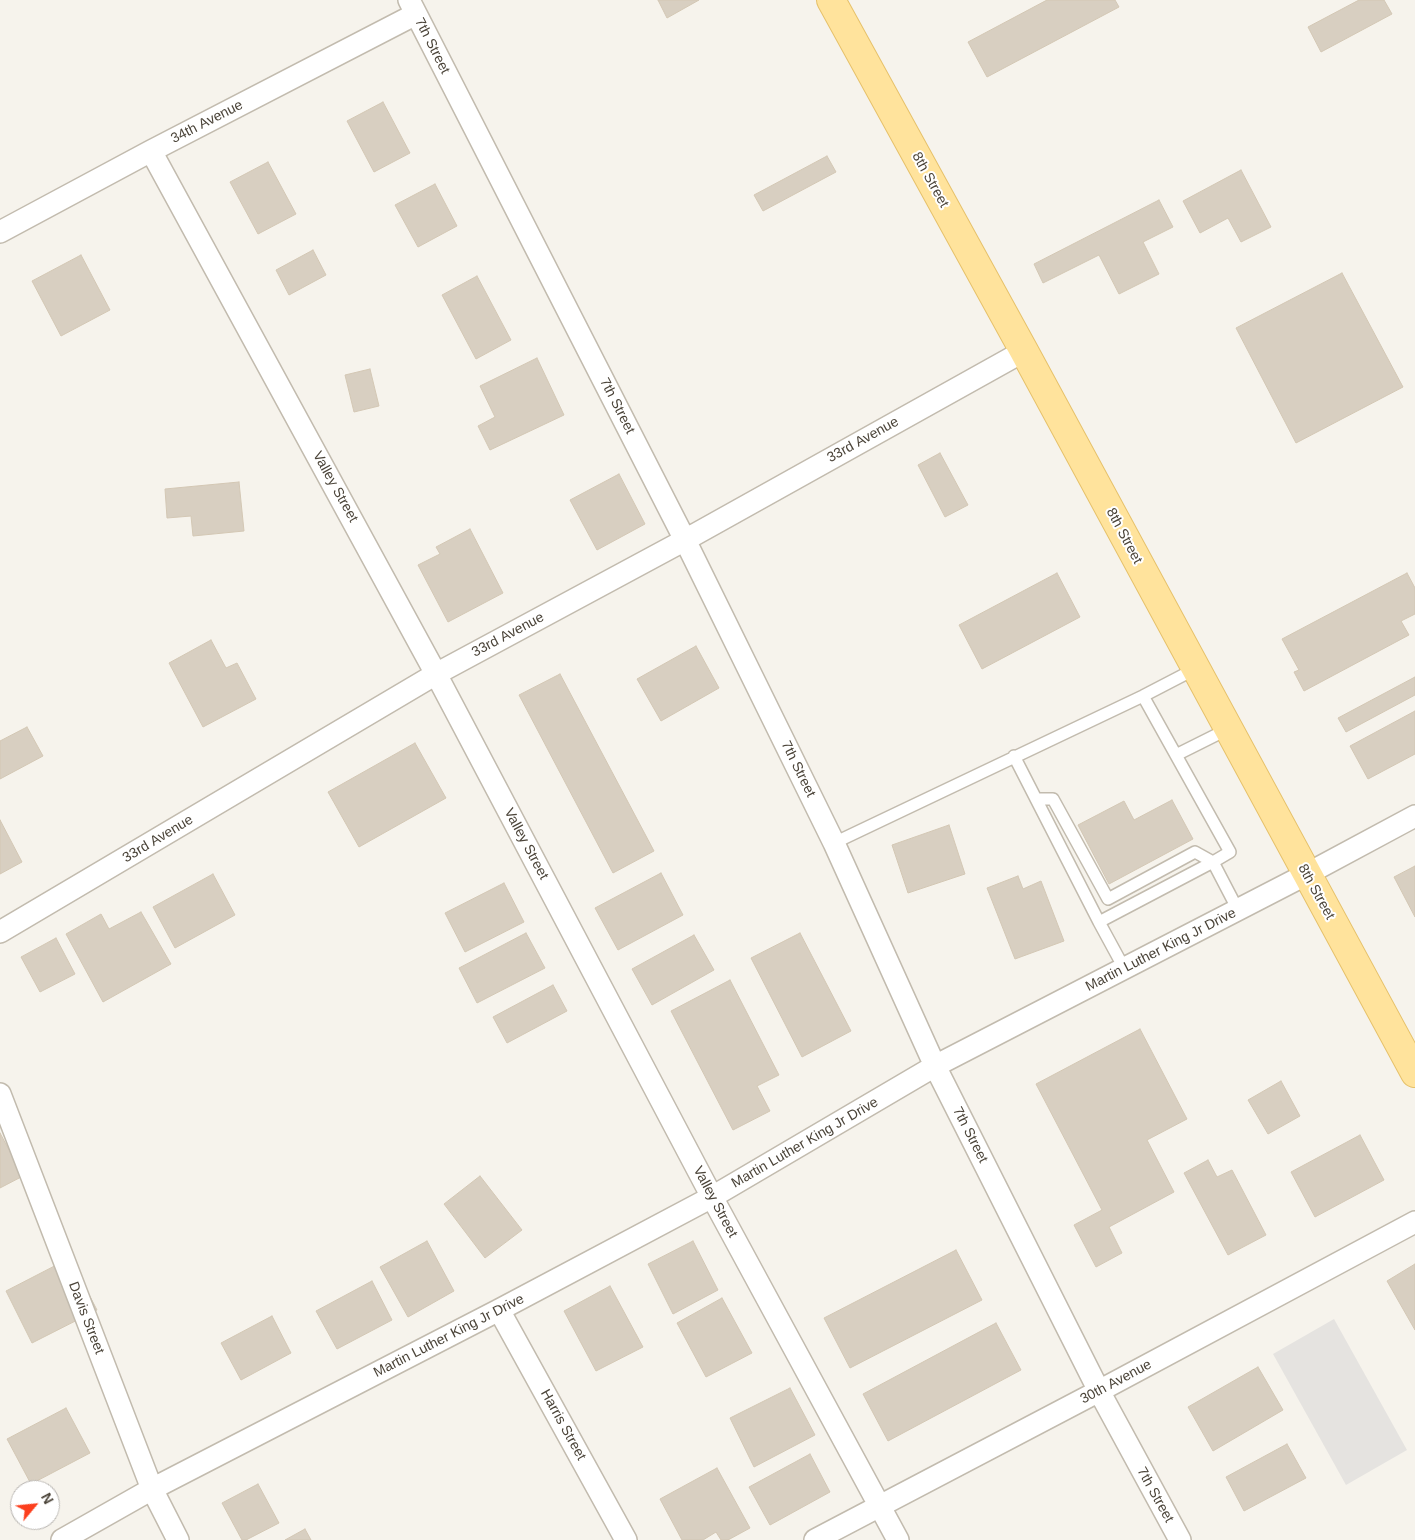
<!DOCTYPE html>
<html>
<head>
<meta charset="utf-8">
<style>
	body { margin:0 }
	#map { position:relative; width:1415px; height:1540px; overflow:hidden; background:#f6f3ec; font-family:Helvetica,sans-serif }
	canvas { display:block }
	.north { position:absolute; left:10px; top:1480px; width:50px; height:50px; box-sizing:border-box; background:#fff; border:1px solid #b7b4b0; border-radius:50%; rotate:62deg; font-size:14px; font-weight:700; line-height:20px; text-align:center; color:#4b4439 }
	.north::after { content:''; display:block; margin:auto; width:18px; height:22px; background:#fc3f1d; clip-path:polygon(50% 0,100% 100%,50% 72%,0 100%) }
</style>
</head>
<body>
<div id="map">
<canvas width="1415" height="1540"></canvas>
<div class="north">N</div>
</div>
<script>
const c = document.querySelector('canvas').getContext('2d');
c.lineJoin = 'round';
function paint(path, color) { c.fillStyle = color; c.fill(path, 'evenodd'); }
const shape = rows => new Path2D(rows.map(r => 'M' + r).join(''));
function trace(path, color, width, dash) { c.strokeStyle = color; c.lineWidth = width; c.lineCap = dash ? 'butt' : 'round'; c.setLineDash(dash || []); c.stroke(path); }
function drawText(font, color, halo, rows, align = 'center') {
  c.font = font + ' Helvetica,sans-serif'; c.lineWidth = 4; c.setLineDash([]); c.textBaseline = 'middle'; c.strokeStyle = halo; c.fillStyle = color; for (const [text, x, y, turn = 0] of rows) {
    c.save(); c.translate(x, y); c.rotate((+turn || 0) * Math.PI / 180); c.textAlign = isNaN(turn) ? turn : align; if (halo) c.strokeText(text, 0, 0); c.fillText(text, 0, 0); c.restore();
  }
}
paint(shape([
	[1334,1319,1407,1450,1346,1485,1273,1354]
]), '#e5e3e0');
const building = shape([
	[658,0,699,0,667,18,658,0],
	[1047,0,1115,0,1119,7,987,77,968,42,1047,0],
	[1359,0,1384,0,1392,14,1321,52,1308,27,1359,0],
	[383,102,410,153,374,172,347,121,383,102],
	[827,156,836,172,763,211,754,195,827,156],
	[268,162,296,214,258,234,230,182,268,162],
	[1241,170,1271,227,1241,242,1228,218,1200,233,1183,201,1241,170],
	[435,184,457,226,418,247,395,205,435,184],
	[1159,200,1173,227,1143,242,1159,274,1119,294,1099,255,1043,283,1034,264,1159,200],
	[313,250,326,275,289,295,276,270,313,250],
	[81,255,110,310,61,336,32,281,81,255],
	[1342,273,1403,387,1296,443,1236,328,1342,273],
	[477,276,511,340,476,359,442,295,477,276],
	[537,358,564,415,490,450,478,426,495,417,480,386,537,358],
	[370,369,379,406,354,412,345,375,370,369],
	[940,453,968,505,945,517,918,465,940,453],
	[619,474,645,524,597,550,570,500,619,474],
	[239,482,244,531,193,536,191,516,167,518,165,489,239,482],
	[470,529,503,593,448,622,418,565,440,554,436,547,470,529],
	[1057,573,1080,617,982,669,959,625,1057,573],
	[1407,573,1415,588,1415,614,1401,621,1409,635,1304,691,1294,672,1299,670,1282,639,1407,573],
	[211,640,226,668,237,663,256,699,203,727,169,663,211,640],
	[696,646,719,688,661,721,637,679,696,646],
	[560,674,654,851,613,873,519,695,560,674],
	[1415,677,1415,695,1346,732,1338,718,1415,677],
	[1415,711,1415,754,1368,779,1350,746,1415,711],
	[27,727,43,756,0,779,0,741,27,727],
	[415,743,446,798,359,847,328,792,415,743],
	[1172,800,1193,839,1109,884,1078,825,1124,801,1134,820,1172,800],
	[0,820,22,862,0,874,0,820],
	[949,825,965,874,908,893,892,845,949,825],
	[1415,866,1415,917,1394,877,1415,866],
	[661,873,683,915,618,950,595,908,661,873],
	[213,874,235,915,175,948,153,907,213,874],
	[1018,876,1023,889,1041,881,1064,941,1015,959,987,888,1018,876],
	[504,883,524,922,465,952,445,913,504,883],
	[141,912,171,964,103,1002,66,934,101,914,109,929,141,912],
	[526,933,545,968,477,1003,459,968,526,933],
	[800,933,851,1031,802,1057,751,958,800,933],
	[694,935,714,970,652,1005,632,969,694,935],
	[56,938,75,974,40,992,21,957,56,938],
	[730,980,779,1075,757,1086,770,1111,733,1130,671,1011,730,980],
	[553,985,567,1011,507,1043,493,1017,553,985],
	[1140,1029,1187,1119,1147,1140,1174,1192,1109,1227,1122,1253,1096,1267,1074,1225,1102,1210,1036,1084,1140,1029],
	[1281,1081,1300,1116,1268,1134,1248,1100,1281,1081],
	[0,1133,23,1176,0,1188,0,1133],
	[1360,1135,1384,1180,1315,1217,1291,1172,1360,1135],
	[1208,1160,1217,1177,1232,1170,1266,1235,1228,1255,1184,1173,1208,1160],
	[480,1176,522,1230,485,1258,444,1204,480,1176],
	[427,1241,454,1291,408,1317,380,1267,427,1241],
	[693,1241,718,1290,673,1314,648,1264,693,1241],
	[956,1250,982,1300,850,1368,824,1318,956,1250],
	[70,1258,97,1310,32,1343,6,1291,70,1258],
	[1415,1264,1415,1330,1387,1281,1415,1264],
	[372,1281,392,1320,337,1349,316,1311,372,1281],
	[610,1286,643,1347,596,1371,564,1311,610,1286],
	[722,1298,752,1353,706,1377,677,1323,722,1298],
	[272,1316,291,1353,241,1380,221,1343,272,1316],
	[996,1323,1021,1370,888,1441,863,1394,996,1323],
	[1258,1367,1283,1410,1213,1451,1188,1407,1258,1367],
	[790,1388,815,1435,754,1467,730,1418,790,1388],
	[66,1408,90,1453,31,1484,7,1439,66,1408],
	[1287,1444,1306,1478,1244,1511,1226,1477,1287,1444],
	[810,1454,830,1492,770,1525,749,1487,810,1454],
	[717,1468,750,1528,728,1540,721,1540,716,1532,703,1540,682,1540,660,1499,717,1468],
	[258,1484,279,1523,246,1540,242,1540,222,1503,258,1484],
	[305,1529,311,1540,285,1540,305,1529]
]);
paint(building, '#d8cfc1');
trace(building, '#d3c7b4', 1);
const service = shape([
	[1176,755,1228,729],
	[1014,756,1099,922,1213,862,1230,852,1143,696],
	[1036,799,1053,799,1108,899,1195,852,1213,862,1238,910],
	[834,843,1143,696,1195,669],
	[1099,922,1124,968]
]);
const minor = shape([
	[409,0,685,540,834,843,935,1066,1099,1391,1180,1540],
	[151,151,436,674,712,1197,898,1540],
	[0,232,151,151,416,14],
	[0,932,436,674,685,540,1024,351],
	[0,1094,152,1489,178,1540],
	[499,1310,626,1540],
	[62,1540,152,1489,499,1310,712,1197,935,1066,1307,874,1415,816],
	[815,1540,1099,1391,1415,1222]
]);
const primary = shape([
	[831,0,1024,351,1415,1073]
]);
trace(service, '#c2bbae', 14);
trace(minor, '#c2bbae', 24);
trace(primary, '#e6c16a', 30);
trace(service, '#fff', 11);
trace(minor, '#fff', 21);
trace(primary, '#ffe39c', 28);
drawText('14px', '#4b4439', '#fff', [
	["7th Street",432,46,63],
	["34th Avenue",207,122,-27],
	["8th Street",930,180,61],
	["7th Street",617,406,63],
	["33rd Avenue",863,440,-29],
	["Valley Street",335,487,61],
	["8th Street",1124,536,62],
	["33rd Avenue",508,635,-28],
	["7th Street",798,769,64],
	["33rd Avenue",158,839,-31],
	["Valley Street",526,844,62],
	["8th Street",1316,892,61],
	["Martin Luther King Jr Drive",1161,950,-27],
	["7th Street",970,1135,63],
	["Martin Luther King Jr Drive",805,1143,-30],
	["Valley Street",715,1202,62],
	["Davis Street",86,1318,69],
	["Martin Luther King Jr Drive",449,1336,-27],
	["30th Avenue",1116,1382,-28],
	["Harris Street",563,1425,61],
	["7th Street",1155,1495,61]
]);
</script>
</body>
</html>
